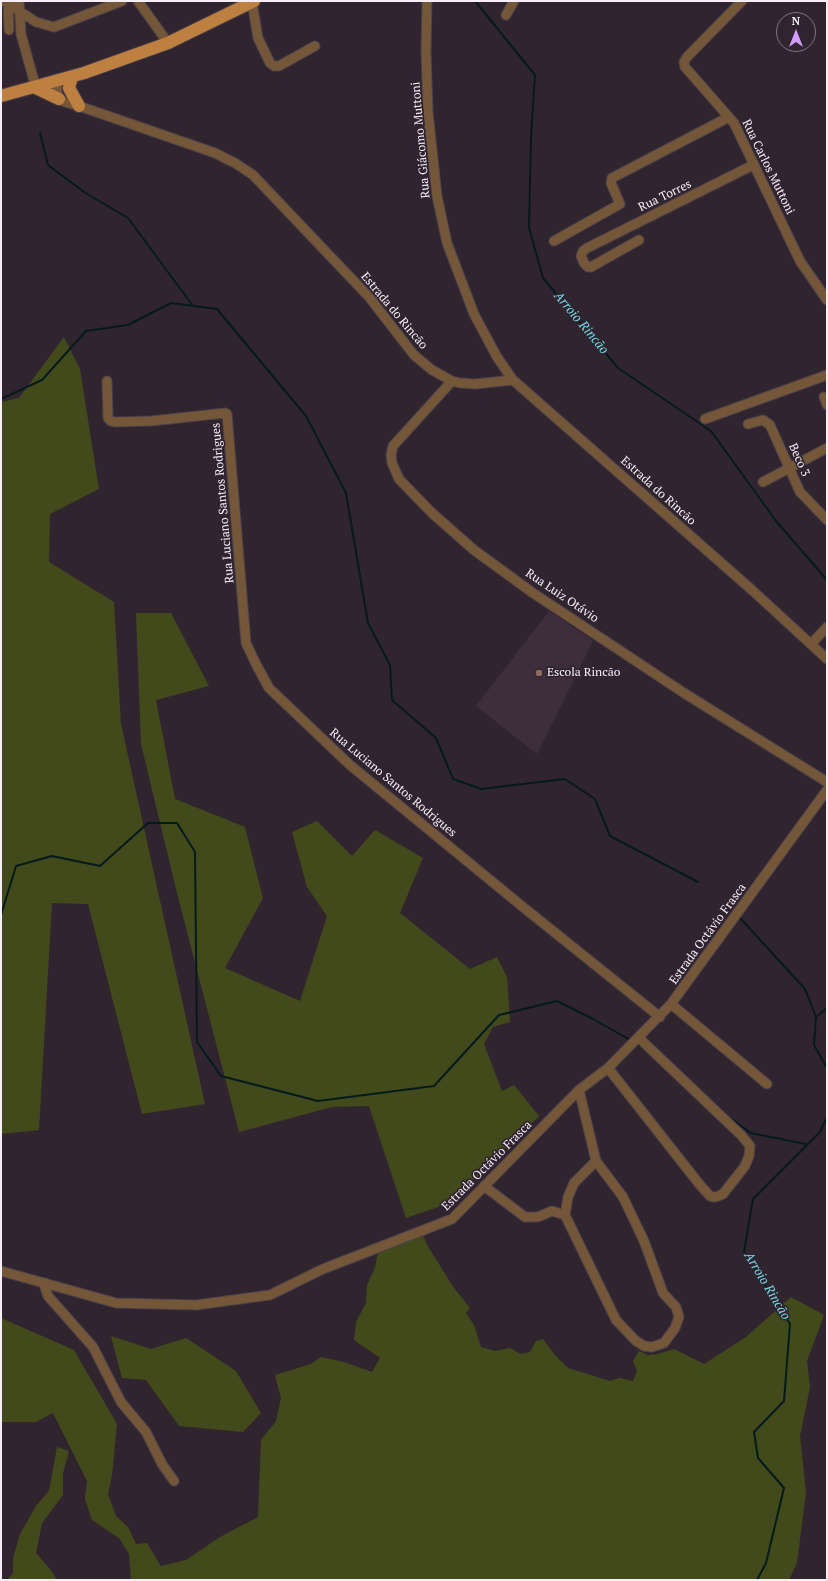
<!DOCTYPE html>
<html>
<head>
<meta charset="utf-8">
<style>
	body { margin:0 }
	#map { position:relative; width:828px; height:1581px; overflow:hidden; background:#30252f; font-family:"PT Serif",serif }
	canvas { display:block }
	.frame { position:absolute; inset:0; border:2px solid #f7eff6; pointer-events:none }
	.north { position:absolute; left:776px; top:12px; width:40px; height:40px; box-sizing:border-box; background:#30252f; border:1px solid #80767f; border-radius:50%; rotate:0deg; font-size:11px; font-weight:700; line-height:16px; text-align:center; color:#f7eff6 }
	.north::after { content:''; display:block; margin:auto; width:14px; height:18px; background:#d29dfd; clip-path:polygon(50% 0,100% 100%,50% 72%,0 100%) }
</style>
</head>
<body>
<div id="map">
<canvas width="828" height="1581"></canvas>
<div class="frame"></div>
<div class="north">N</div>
</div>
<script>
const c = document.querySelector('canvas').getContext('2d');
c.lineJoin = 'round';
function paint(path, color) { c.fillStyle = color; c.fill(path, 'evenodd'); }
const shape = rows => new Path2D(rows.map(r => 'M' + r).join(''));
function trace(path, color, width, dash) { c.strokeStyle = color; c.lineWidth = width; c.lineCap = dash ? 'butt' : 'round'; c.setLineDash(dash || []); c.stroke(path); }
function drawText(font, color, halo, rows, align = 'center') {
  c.font = font + ' "PT Serif",serif'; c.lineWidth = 3.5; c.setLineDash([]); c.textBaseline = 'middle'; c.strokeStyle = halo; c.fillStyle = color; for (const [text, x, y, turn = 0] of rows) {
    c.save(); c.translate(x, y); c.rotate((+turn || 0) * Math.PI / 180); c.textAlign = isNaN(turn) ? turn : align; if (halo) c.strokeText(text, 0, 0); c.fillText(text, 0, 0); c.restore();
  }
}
paint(shape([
	[549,611,593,641,537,754,476,706]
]), '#3e2e3c');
paint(shape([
	[64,337,80,369,99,489,50,514,49,562,114,602,121,724,205,1104,142,1114,88,904,52,903,39,1130,1,1134,1,402,19,398],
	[136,613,171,613,209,686,156,700,175,799,245,827,263,898,225,968,300,1001,327,916,307,887,292,832,317,821,352,856,375,830,423,858,400,913,470,969,497,957,507,977,510,1022,493,1027,484,1044,502,1091,514,1085,539,1116,450,1203,406,1218,369,1106,332,1107,239,1132,177,893,141,744],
	[423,1235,427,1245,454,1288,470,1308,466,1313,474,1325,481,1347,495,1351,510,1348,521,1354,530,1352,536,1341,543,1339,555,1355,568,1368,610,1381,620,1378,633,1381,637,1371,633,1361,639,1351,648,1355,658,1354,674,1349,704,1364,746,1337,791,1297,824,1315,807,1361,810,1387,800,1436,806,1492,797,1563,789,1580,131,1580,129,1554,119,1538,92,1520,85,1499,87,1481,53,1413,36,1422,1,1422,1,1318,74,1350,117,1424,112,1476,108,1494,116,1516,128,1527,136,1544,147,1543,161,1566,186,1560,220,1537,258,1517,261,1440,276,1421,281,1398,275,1375,311,1364,321,1357,344,1362,372,1372,380,1358,354,1340,356,1322,366,1303,367,1285,375,1268,378,1252],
	[111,1336,151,1349,186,1338,236,1371,261,1413,243,1432,179,1426,146,1380,122,1378],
	[57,1447,69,1451,63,1473,63,1495,42,1523,36,1553,50,1569,57,1580,7,1580,13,1573,13,1558,20,1534,36,1506,49,1491]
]), '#424a1c');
trace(shape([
	[475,1,535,75,531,136,529,228,543,278,618,368,711,431,776,521,827,580],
	[40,133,48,165,84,192,128,218,193,306],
	[1,399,42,380,86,331,128,325,171,303,217,309,306,416,346,493,368,623,390,665,392,700,436,738,453,779,481,789,565,779,595,799,610,836,698,882],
	[1,915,16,866,52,856,100,866,148,823,177,823,195,852,197,1042,221,1076,318,1101,434,1086,499,1015,557,1001,593,1019,632,1041],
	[741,919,805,989,816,1017],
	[827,1008,816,1017,814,1045,827,1068],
	[635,1043,644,1048],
	[726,1115,751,1133,806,1144],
	[757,1580,766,1563,784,1488,758,1458,754,1432,784,1401,790,1324,744,1252,753,1199,820,1132,827,1117]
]), '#051a1d', 2);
const minor = shape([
	[4,1,36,22,54,27,122,1],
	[8,1,9,30],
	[19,1,21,34,36,88],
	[138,1,168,43],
	[427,1,426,51,428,112,437,196,447,243,474,314,497,357,513,380,752,590,827,659],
	[742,1,687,57,684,62,685,67,734,123,800,261,827,300],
	[252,2,258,38,270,63,274,66,279,66,315,46],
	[506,15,514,1],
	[57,81,57,92,59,99,65,102,79,106,215,153,235,163,253,175,369,297,414,355,432,370,452,381,460,383,475,384,513,380],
	[639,240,591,267,588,267,584,263,581,256,583,251,587,248,753,165],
	[554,241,620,204,611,183,612,178,729,117],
	[107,381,108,418,111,421,115,422,151,421,225,413,227,414,246,643,257,666,269,688,350,765,523,907,660,1017],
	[452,381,393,446,391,455,392,463,399,479,432,513,474,550,533,593,684,693,827,782],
	[824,397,827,405],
	[705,419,827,375],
	[748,424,763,420,770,425,800,492,827,520],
	[763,482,827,448],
	[811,644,827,627],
	[671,1004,767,1084],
	[608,1068,700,1185,710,1196,713,1197,716,1197,723,1194,745,1166,749,1156,750,1146,741,1135,639,1038],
	[484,1186,525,1217,538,1217,552,1211,565,1215,616,1320,636,1341,644,1346,652,1347,664,1343,675,1328,679,1317,676,1307,663,1293,644,1241,623,1197,596,1161,579,1090],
	[565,1215,568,1197,574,1183,596,1161],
	[1,1271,116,1303,196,1305,270,1295,323,1269,452,1219,579,1090,608,1068,671,1004,827,790],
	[45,1283,45,1288,48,1296,93,1347,121,1402,146,1432,162,1464,174,1481]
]);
const major = shape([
	[72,77,69,88,79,106],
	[36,88,59,99],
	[1,96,84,73,168,43,254,1]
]);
trace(minor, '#4c414b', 11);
trace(major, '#4c414b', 14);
trace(minor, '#745639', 9);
trace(major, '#be8040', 12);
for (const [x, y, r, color] of [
	[539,673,4,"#8d6e63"]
]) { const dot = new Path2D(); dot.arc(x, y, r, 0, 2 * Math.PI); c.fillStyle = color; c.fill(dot); trace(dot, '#30252f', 1.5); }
drawText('12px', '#f7eff6', '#30252f', [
	["Rua Giácomo Muttoni",421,140,-95],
	["Rua Carlos Muttoni",768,167,64],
	["Rua Torres",665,196,-26],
	["Estrada do Rincão",394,311,50],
	["Beco 3",799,460,66],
	["Estrada do Rincão",658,491,42],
	["Rua Luciano Santos Rodrigues",223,503,-95],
	["Rua Luiz Otávio",562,596,34],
	["Rua Luciano Santos Rodrigues",393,783,40],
	["Estrada Octávio Frasca",708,934,-54],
	["Estrada Octávio Frasca",487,1166,-45]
]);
drawText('12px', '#f7eff6', '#30252f', [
	["Escola Rincão",547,673]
], 'left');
drawText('italic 13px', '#72ddeb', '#30252f', [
	["Arroio Rincão",581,323,50],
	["Arroio Rincão",767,1286,59]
]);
</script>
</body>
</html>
